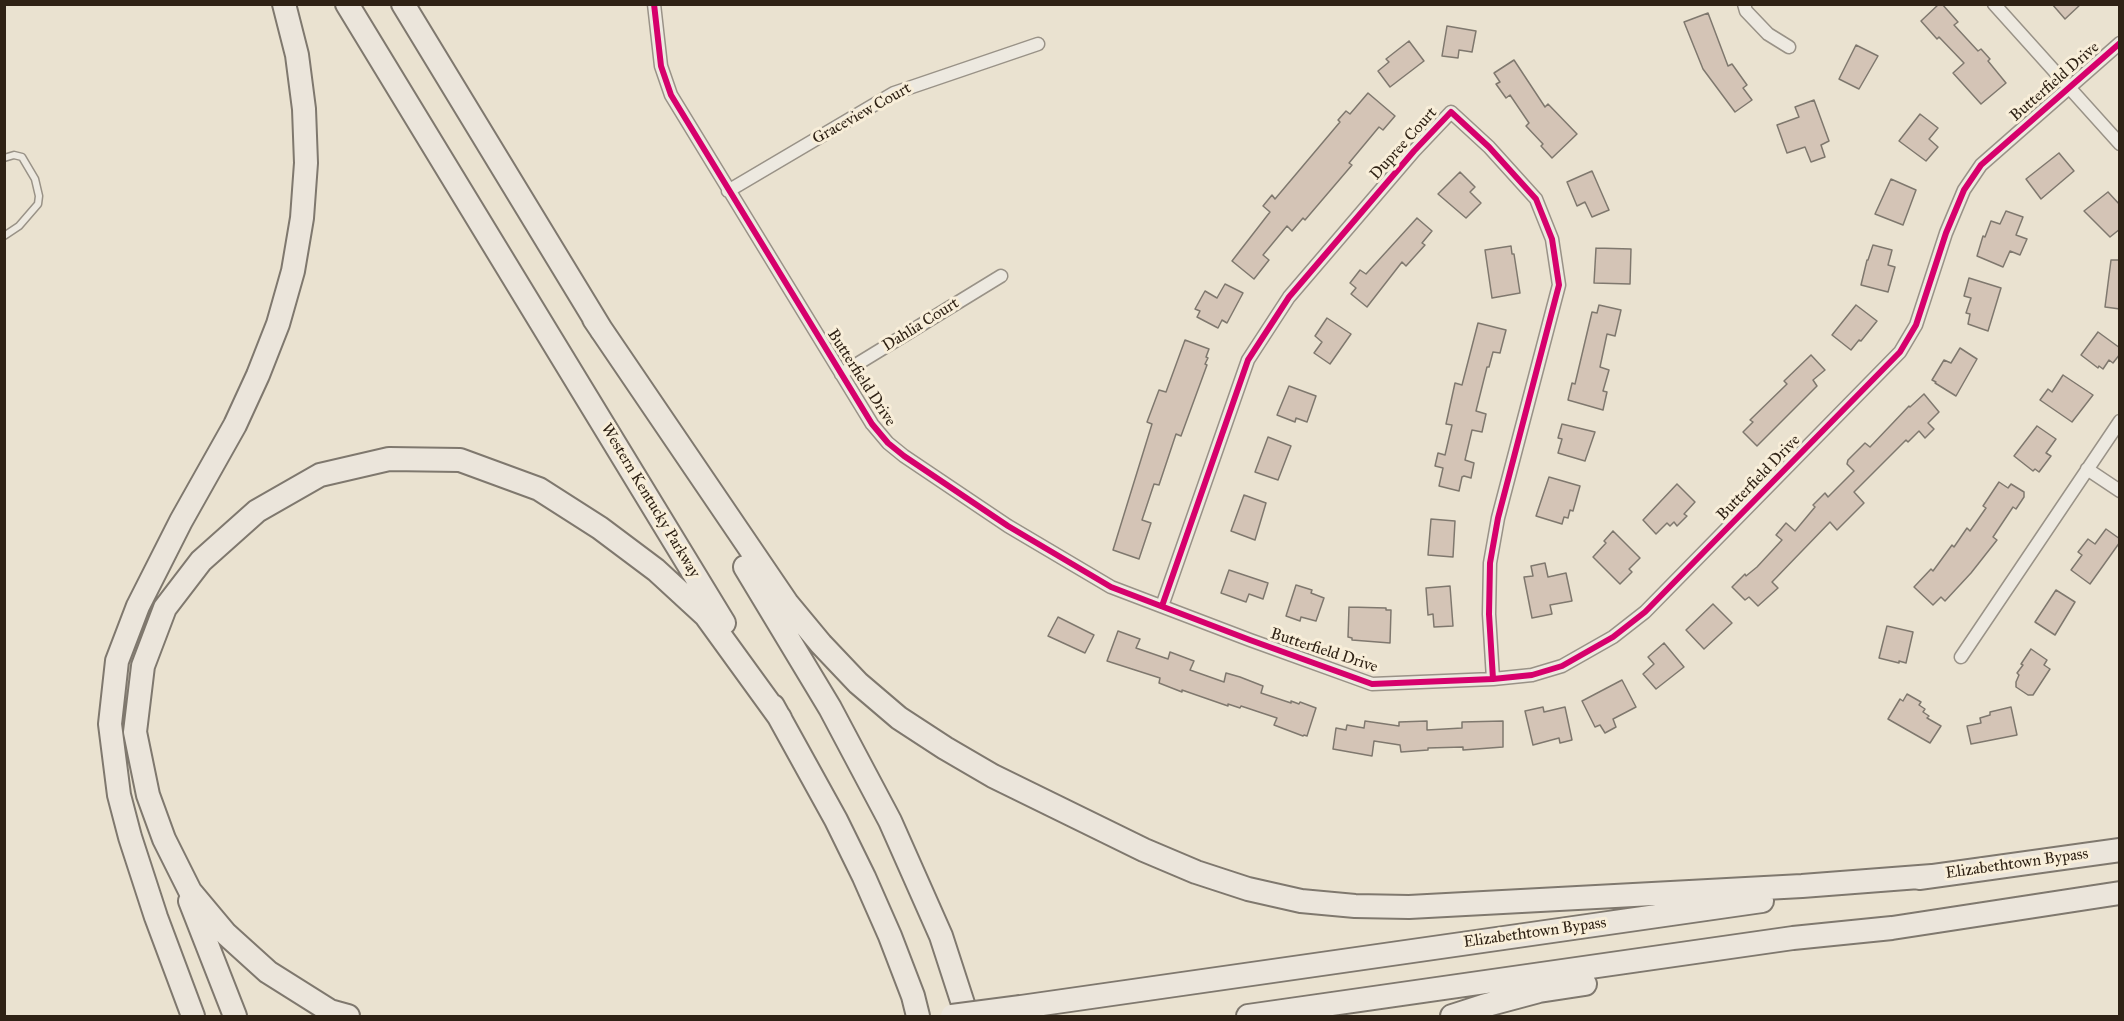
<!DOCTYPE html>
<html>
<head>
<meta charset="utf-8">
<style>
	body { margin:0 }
	#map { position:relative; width:2124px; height:1021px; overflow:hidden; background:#eae2d0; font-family:"IM FELL Great Primer",serif }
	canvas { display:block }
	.frame { position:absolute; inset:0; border:6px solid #2f2215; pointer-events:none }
</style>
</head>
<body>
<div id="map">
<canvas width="2124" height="1021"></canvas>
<div class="frame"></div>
</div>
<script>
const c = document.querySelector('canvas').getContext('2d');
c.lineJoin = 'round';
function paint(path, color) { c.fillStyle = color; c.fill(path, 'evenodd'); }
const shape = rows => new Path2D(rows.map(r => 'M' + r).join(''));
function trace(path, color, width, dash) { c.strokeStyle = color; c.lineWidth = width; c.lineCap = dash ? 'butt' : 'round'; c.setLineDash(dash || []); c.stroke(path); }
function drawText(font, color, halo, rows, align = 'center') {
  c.font = font + ' "IM FELL Great Primer",serif'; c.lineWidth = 6; c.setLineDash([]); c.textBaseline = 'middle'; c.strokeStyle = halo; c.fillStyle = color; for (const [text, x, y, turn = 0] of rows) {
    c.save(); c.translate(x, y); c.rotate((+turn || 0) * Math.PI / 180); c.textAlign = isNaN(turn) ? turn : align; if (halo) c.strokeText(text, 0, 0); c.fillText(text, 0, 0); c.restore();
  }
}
const building = shape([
	[1939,4,1942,4,1958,22,1954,25,1978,51,1981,49,1990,59,1988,61,2006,83,1981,104,1953,73,1964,63,1939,37,1937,39,1921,21,1939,4],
	[2052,4,2081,4,2065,19,2052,4],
	[1708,13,1728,66,1732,64,1747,85,1743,88,1752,100,1735,112,1703,69,1684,22,1708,13],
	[1447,26,1476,31,1472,52,1459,50,1458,58,1442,56,1447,26],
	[1409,41,1424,61,1390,87,1378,71,1389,62,1386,59,1409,41],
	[1856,45,1878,56,1859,89,1839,79,1856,45],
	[1514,60,1545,107,1548,104,1577,134,1552,158,1541,146,1543,144,1526,126,1529,123,1510,95,1506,98,1496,84,1500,82,1494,73,1514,60],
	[1368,93,1395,116,1383,130,1379,127,1349,163,1352,165,1305,220,1303,218,1292,231,1287,226,1263,255,1269,260,1254,279,1232,261,1270,212,1263,206,1272,195,1275,199,1340,122,1338,120,1346,111,1350,114,1368,93],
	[1814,100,1829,141,1821,145,1825,157,1811,162,1805,147,1787,153,1777,125,1799,117,1795,107,1814,100],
	[1920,114,1938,128,1929,139,1938,147,1926,161,1899,141,1920,114],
	[2059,153,2074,171,2041,199,2026,179,2059,153],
	[1592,171,1609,210,1592,217,1585,202,1577,206,1567,182,1592,171],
	[1460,172,1475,187,1470,192,1481,203,1466,218,1438,194,1460,172],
	[1891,179,1916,190,1903,225,1875,214,1891,179],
	[2108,192,2120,205,2120,229,2110,237,2084,211,2108,192],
	[2006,211,2023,217,2016,235,2027,239,2020,255,2010,251,2003,267,1977,256,1983,236,1985,237,1991,221,2000,224,2006,211],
	[1417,218,1432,231,1422,243,1425,245,1406,266,1402,262,1367,307,1351,294,1356,288,1350,283,1360,270,1366,274,1417,218],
	[1873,245,1892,250,1888,265,1895,267,1888,292,1861,285,1867,260,1868,260,1873,245],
	[1511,246,1512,254,1514,254,1520,293,1492,298,1485,250,1511,246],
	[1596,248,1631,249,1630,284,1594,283,1596,248],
	[2111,260,2120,260,2120,309,2105,307,2111,260],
	[1969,278,2001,288,1988,331,1968,324,1970,314,1966,313,1971,298,1964,296,1969,278],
	[1225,284,1243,293,1227,323,1222,320,1218,328,1197,317,1200,311,1195,309,1205,291,1217,298,1225,284],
	[1599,305,1621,310,1615,336,1607,334,1600,367,1609,370,1603,391,1607,392,1603,410,1568,400,1572,383,1575,384,1592,312,1597,313,1599,305],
	[1856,305,1877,321,1861,341,1859,340,1851,350,1832,335,1856,305],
	[1327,318,1351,334,1330,364,1314,353,1322,342,1315,336,1327,318],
	[1478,323,1506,330,1500,353,1493,352,1489,367,1487,367,1476,411,1486,414,1482,432,1472,430,1465,460,1474,463,1471,478,1464,476,1462,477,1459,491,1439,486,1443,468,1435,466,1438,453,1445,455,1452,425,1446,424,1455,383,1462,385,1478,323],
	[2098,332,2120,348,2120,354,2113,363,2109,360,2103,369,2099,366,2098,368,2081,355,2098,332],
	[1185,340,1209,349,1206,357,1208,358,1205,364,1207,365,1181,436,1176,434,1159,485,1154,484,1142,520,1151,523,1139,559,1113,550,1152,424,1147,422,1159,390,1166,392,1185,340],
	[1960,348,1977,359,1956,396,1935,383,1936,382,1932,380,1944,360,1951,363,1960,348],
	[1811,355,1825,370,1813,380,1817,386,1757,446,1743,432,1753,422,1750,420,1787,384,1784,381,1811,355],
	[2063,375,2093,395,2072,422,2040,400,2048,389,2052,392,2063,375],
	[1289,386,1316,396,1307,422,1296,418,1295,422,1277,415,1289,386],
	[1924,394,1939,412,1928,423,1934,429,1925,438,1919,431,1908,442,1906,440,1854,492,1864,503,1837,530,1830,522,1772,582,1778,588,1758,606,1749,597,1745,600,1732,587,1745,574,1746,576,1757,567,1782,540,1776,535,1786,523,1795,531,1815,507,1813,505,1825,493,1828,497,1854,471,1847,464,1848,460,1865,443,1870,447,1909,406,1910,407,1924,394],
	[1562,424,1595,432,1585,461,1558,453,1562,439,1558,438,1562,424],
	[2037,426,2056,439,2046,453,2051,456,2039,472,2035,469,2033,471,2014,456,2037,426],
	[1268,437,1291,446,1278,480,1255,472,1268,437],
	[1549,477,1580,486,1573,511,1570,510,1568,518,1564,517,1562,524,1536,516,1549,477],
	[1999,482,2008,488,2011,484,2024,492,2024,497,2016,509,2013,507,1993,537,1997,540,1971,573,1945,601,1941,597,1933,605,1914,587,1931,569,1933,571,1952,545,1954,547,1967,528,1970,531,1986,508,1983,506,1999,482],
	[1677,484,1695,502,1684,514,1687,516,1677,526,1674,522,1670,526,1667,523,1656,534,1643,520,1677,484],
	[1244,495,1266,503,1255,540,1231,531,1244,495],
	[1431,519,1455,521,1453,557,1428,555,1431,519],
	[2106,529,2120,539,2120,542,2090,584,2071,570,2082,555,2078,552,2088,539,2095,544,2106,529],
	[1613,531,1640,558,1629,569,1632,572,1620,584,1593,557,1606,543,1604,541,1613,531],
	[1545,563,1548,577,1566,573,1572,601,1550,605,1552,614,1532,618,1524,577,1533,576,1531,566,1545,563],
	[1229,570,1268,583,1263,599,1249,594,1246,602,1221,593,1229,570],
	[1296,585,1312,590,1311,593,1324,598,1316,621,1301,617,1300,621,1286,616,1296,585],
	[1450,586,1453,626,1434,627,1433,614,1428,615,1426,588,1450,586],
	[2056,590,2075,602,2055,635,2035,622,2056,590],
	[1713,604,1732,623,1704,649,1686,630,1713,604],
	[1349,607,1386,608,1386,610,1391,610,1390,643,1352,640,1352,638,1348,637,1349,607],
	[1058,617,1094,635,1085,653,1048,636,1058,617],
	[1887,626,1913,632,1906,663,1899,661,1899,663,1879,658,1887,626],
	[1118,631,1140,639,1136,648,1168,659,1170,652,1194,661,1190,670,1224,682,1226,673,1240,677,1263,686,1261,693,1291,703,1291,701,1299,704,1300,702,1316,708,1307,736,1304,735,1303,736,1274,725,1277,718,1241,706,1240,708,1228,704,1228,706,1182,690,1182,692,1159,683,1160,678,1107,661,1118,631],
	[1664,643,1684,667,1656,689,1643,674,1654,664,1648,657,1664,643],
	[2031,649,2047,660,2044,665,2050,669,2033,695,2028,695,2016,687,2016,682,2019,675,2017,673,2023,665,2021,664,2031,649],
	[1622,680,1636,707,1613,719,1616,727,1605,733,1600,725,1595,727,1582,701,1622,680],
	[1907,694,1921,702,1919,705,1925,709,1923,712,1929,716,1927,718,1941,726,1930,743,1888,719,1900,699,1903,701,1907,694],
	[1543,707,1544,712,1565,707,1572,740,1560,743,1559,738,1533,745,1525,711,1543,707],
	[2011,707,2017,735,1971,744,1967,726,1981,723,1980,718,1990,715,1990,712,2011,707],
	[1365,721,1399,726,1399,722,1427,721,1427,730,1462,728,1462,722,1503,721,1503,747,1463,750,1463,747,1428,748,1428,750,1401,752,1400,745,1374,741,1372,756,1333,749,1336,728,1346,730,1347,725,1364,728,1365,721]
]);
paint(building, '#d4c4b6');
trace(building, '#7f786e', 1.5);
const lane = shape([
	[4,158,14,155,22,157,35,179,39,196,38,204,19,226,4,236]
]);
const street = shape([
	[654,4,661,66,671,95,872,424,888,443,904,456,1008,526,1111,587,1250,640,1372,684,1493,679,1532,675,1562,666,1613,637,1645,612,1900,352,1916,325,1946,233,1964,190,1981,165,2120,43],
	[1744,4,1746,11,1768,34,1789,47],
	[1994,4,2120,144],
	[728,191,894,93,1038,44],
	[841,374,1001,276],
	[2087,469,2120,491],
	[1162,606,1248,360,1289,297,1414,151,1451,112,1489,147,1536,199,1552,239,1559,285,1498,518,1490,563,1489,614,1493,679],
	[1961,657,2120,421]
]);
const highway = shape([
	[347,4,724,623],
	[403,4,602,331],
	[594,319,787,603,821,644,858,683,899,718,945,748,993,776,1144,850,1196,872,1248,889,1301,901,1355,906,1409,907,1802,886,1932,876],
	[745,567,830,708,890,821,941,936,967,1016],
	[773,706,836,820,864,877,890,936,913,996,918,1016],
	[1919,878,2120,850],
	[190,901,235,1016],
	[1021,1007,1762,901],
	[193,1016,156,917,130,837,119,795,110,724,117,661,138,606,181,521,235,425,258,375,278,324,293,271,302,218,306,163,304,109,297,55,284,4],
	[348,1016,330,1011,268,972,226,934,190,891,164,839,148,795,135,732,143,666,165,608,201,561,257,511,320,475,389,459,460,460,539,489,600,528,656,570,706,616,780,718],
	[1248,1016,1793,938,1892,928,2120,893],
	[1452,1016,1483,1006,1539,991,1585,984]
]);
trace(lane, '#999287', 9);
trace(street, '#999287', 15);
trace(highway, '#7f786e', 26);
trace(lane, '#ede9e0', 6);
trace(street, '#ede9e0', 12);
trace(highway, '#ebe5db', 22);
const highwayBridge = shape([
	[952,1016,1021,1007]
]);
trace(highwayBridge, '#7f786e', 26, []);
trace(highwayBridge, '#ebe5db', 22);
trace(shape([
	[654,4,661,66,671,95,872,424,888,443,904,456,1008,526,1111,587,1250,640,1372,684,1493,679,1532,675,1562,666,1613,637,1645,612,1900,352,1916,325,1946,233,1964,190,1981,165,2120,43],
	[1162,606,1248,360,1289,297,1414,151,1451,112,1489,147,1536,199,1552,239,1559,285,1498,518,1490,563,1489,614,1493,679]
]), '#d6006c', 6);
drawText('16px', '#2f2215', '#f8eed9', [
	["Butterfield Drive",2055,82,-41],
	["Graceview Court",862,114,-29],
	["Dupree Court",1404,144,-48],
	["Dahlia Court",921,325,-32],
	["Butterfield Drive",861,378,57],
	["Butterfield Drive",1759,478,-46],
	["Western Kentucky Parkway",650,501,59],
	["Butterfield Drive",1324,651,18],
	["Elizabethtown Bypass",2017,864,-8],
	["Elizabethtown Bypass",1535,933,-8]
]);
</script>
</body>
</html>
